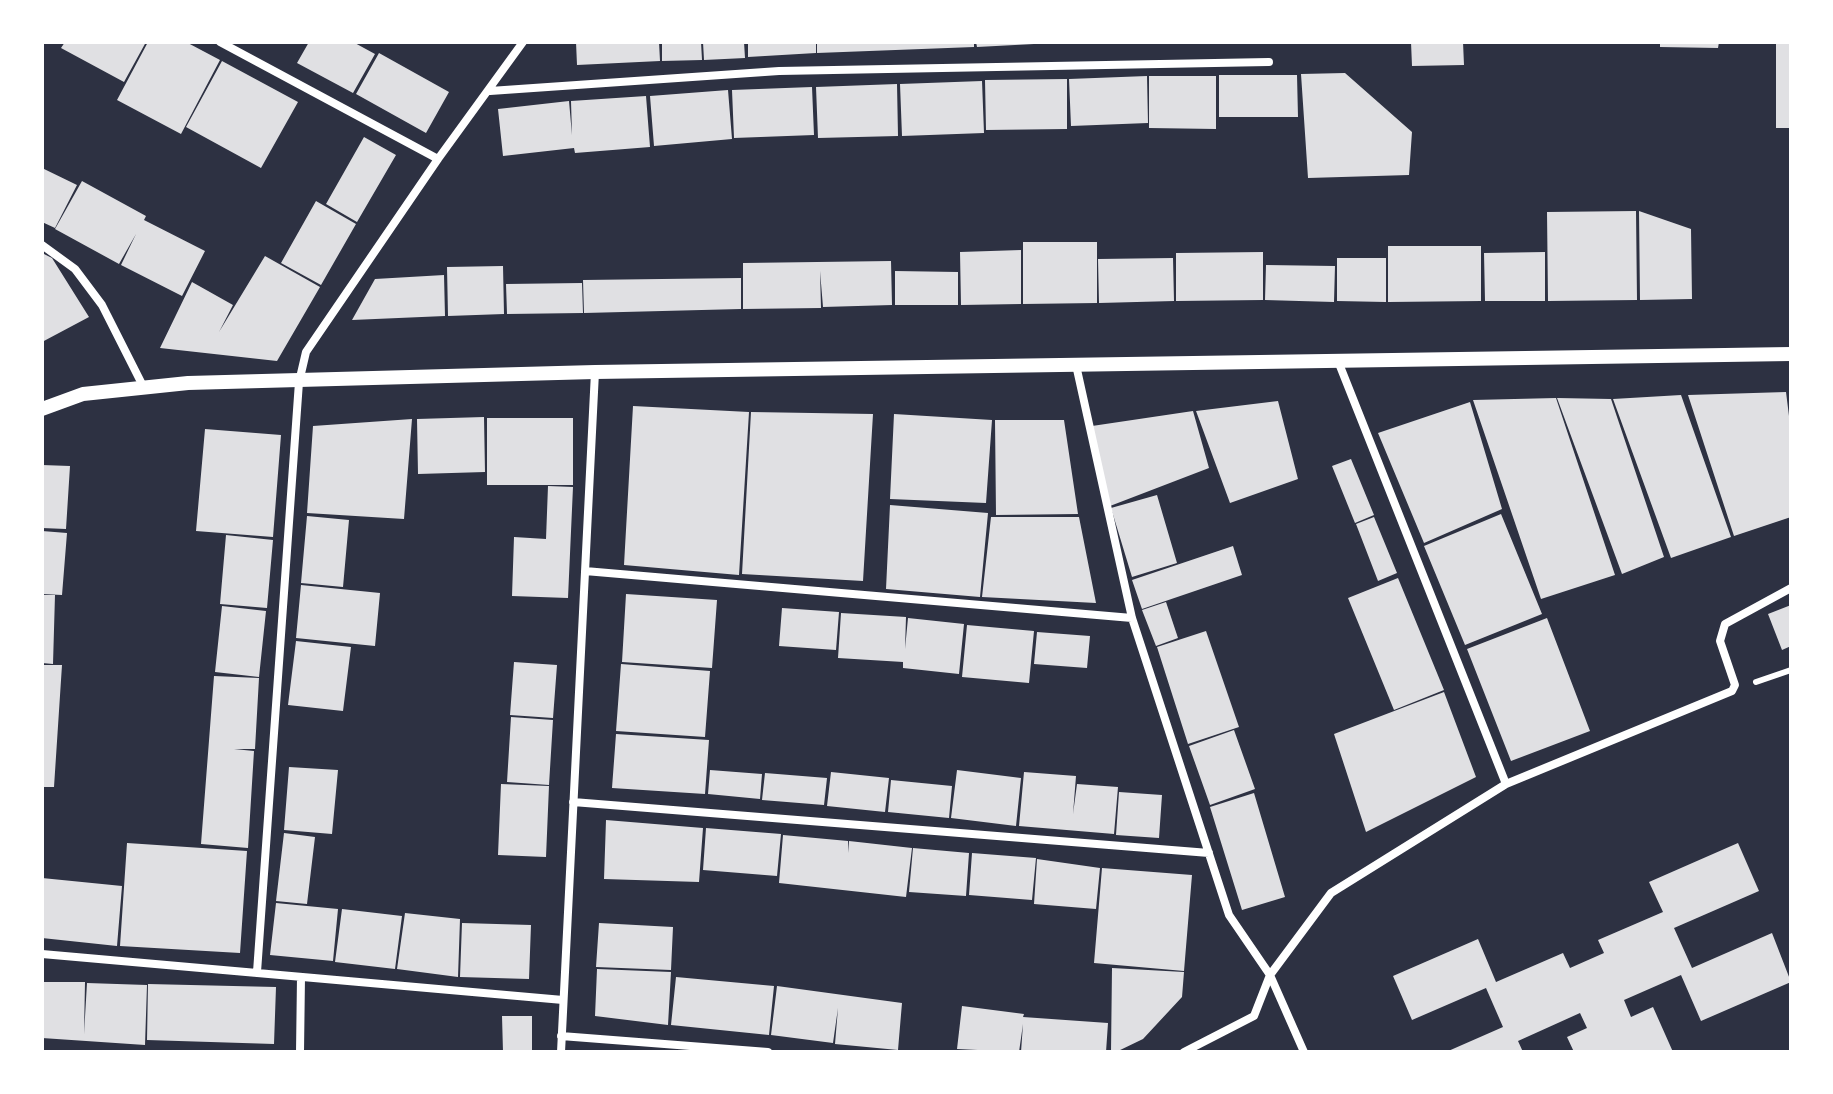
<!DOCTYPE html>
<html>
<head>
<meta charset="utf-8">
<style>
	body { margin:0 }
	#map { position:relative; width:1833px; height:1094px; overflow:hidden; background:#2d3142; font-family:"Source Serif 4",serif }
	canvas { display:block }
	.frame { position:absolute; inset:0; border:44px solid #fff; pointer-events:none }
</style>
</head>
<body>
<div id="map">
<canvas width="1833" height="1094"></canvas>
<div class="frame"></div>
</div>
<script>
const c = document.querySelector('canvas').getContext('2d');
c.lineJoin = 'round';
function paint(path, color) { c.fillStyle = color; c.fill(path, 'evenodd'); }
const shape = rows => new Path2D(rows.map(r => 'M' + r).join(''));
function trace(path, color, width, dash) { c.strokeStyle = color; c.lineWidth = width; c.lineCap = dash ? 'butt' : 'round'; c.setLineDash(dash || []); c.stroke(path); }
paint(shape([
	[65,42,146,42,124,82,61,48],
	[148,42,186,42,220,60,181,134,117,100],
	[309,42,353,42,375,54,353,93,297,63],
	[576,42,659,42,660,61,577,65],
	[662,42,701,42,702,60,662,61],
	[703,42,744,42,745,58,704,60],
	[748,42,816,42,816,53,748,57],
	[817,42,974,42,974,47,817,53],
	[976,42,1034,42,1034,44,977,47],
	[1411,42,1463,42,1464,65,1412,66],
	[1660,42,1719,42,1718,48,1660,47],
	[1776,42,1791,42,1791,128,1776,128],
	[379,53,449,92,426,133,356,94],
	[222,61,298,102,261,168,186,127],
	[1345,73,1412,132,1409,175,1308,178,1301,74],
	[1219,75,1297,75,1298,117,1219,117],
	[1147,76,1148,123,1071,126,1069,79],
	[1149,76,1216,76,1216,129,1149,128],
	[1067,79,1067,129,986,130,985,80],
	[982,81,984,133,902,136,900,84],
	[897,84,898,136,818,138,816,87],
	[812,87,814,135,734,138,732,90],
	[728,90,732,139,654,146,650,96],
	[646,96,650,147,575,153,574,148,503,156,498,109,569,101,572,135,571,101],
	[364,137,396,155,357,222,326,204],
	[42,168,77,185,55,228,42,222],
	[82,181,146,216,144,220,205,251,182,296,121,265,136,234,119,264,55,229],
	[316,201,356,224,321,285,281,263],
	[1636,211,1637,300,1548,301,1547,212],
	[1639,211,1691,229,1692,299,1640,300],
	[1023,242,1097,242,1097,303,1023,304],
	[1388,246,1481,246,1481,301,1388,302],
	[1021,250,1021,304,961,305,960,252],
	[1263,252,1263,300,1176,301,1176,253],
	[1545,252,1545,301,1485,301,1484,253],
	[42,253,52,258,89,317,42,342],
	[265,256,320,287,277,361,160,348,192,282,233,305,219,332],
	[1173,258,1174,301,1099,303,1098,259],
	[1337,258,1386,258,1386,302,1337,301],
	[891,261,892,305,823,307,820,271,821,308,743,309,743,263],
	[1266,265,1335,266,1334,302,1265,300],
	[503,266,504,314,448,316,447,267],
	[895,271,958,272,958,305,895,305],
	[444,275,445,316,352,320,375,279],
	[741,278,741,309,584,313,583,280],
	[582,283,583,313,507,314,506,284],
	[1786,392,1791,432,1791,517,1734,536,1688,395],
	[1681,395,1731,537,1671,558,1613,399],
	[1556,398,1615,575,1541,599,1473,400],
	[1557,398,1611,399,1664,557,1622,574],
	[1278,401,1298,479,1230,503,1196,411],
	[1470,402,1502,509,1424,543,1378,433],
	[633,406,749,412,739,575,624,565],
	[1193,411,1209,468,1110,506,1092,426],
	[751,412,873,414,863,581,742,574],
	[894,414,992,420,986,503,890,499],
	[484,417,485,472,418,474,417,419],
	[487,418,573,418,573,485,487,485],
	[412,419,404,519,307,513,313,426],
	[995,420,1064,420,1078,514,996,515],
	[205,429,281,435,273,537,196,531],
	[1351,459,1374,515,1355,523,1332,466],
	[42,465,70,466,66,529,42,528],
	[548,486,573,487,568,598,512,596,514,537,546,539],
	[1157,495,1177,563,1132,577,1111,508],
	[890,505,988,513,980,597,886,589],
	[1501,514,1542,614,1465,645,1424,546],
	[307,516,349,520,343,587,301,583],
	[991,517,1079,517,1096,603,982,597],
	[1374,517,1397,573,1378,581,1356,524],
	[42,531,67,533,62,595,42,594],
	[226,535,273,540,267,608,220,604],
	[1233,546,1242,575,1142,609,1132,580],
	[1398,578,1444,690,1394,710,1348,598],
	[301,585,380,593,375,646,296,638],
	[626,594,717,600,712,668,622,662],
	[42,595,55,595,53,664,42,663],
	[1166,602,1178,638,1156,646,1142,610],
	[1791,605,1791,646,1782,650,1768,614],
	[222,606,266,611,259,677,215,672],
	[782,608,839,612,836,650,779,646],
	[841,613,906,617,905,649,908,618,964,624,959,674,903,668,903,662,838,658],
	[1547,618,1590,731,1511,761,1467,649],
	[967,625,1034,631,1029,683,962,677],
	[1206,631,1239,727,1188,744,1157,647],
	[1037,632,1090,636,1087,668,1034,664],
	[296,641,351,647,343,711,288,705],
	[514,662,557,665,553,718,510,715],
	[621,664,710,671,705,737,616,731],
	[42,665,62,665,54,787,42,787],
	[214,676,259,678,255,749,234,749,254,751,248,848,201,844],
	[1444,692,1476,777,1366,832,1334,734],
	[511,717,553,720,549,785,507,782],
	[1234,730,1255,789,1210,805,1189,746],
	[616,734,709,740,705,794,612,788],
	[289,767,338,770,332,834,284,830],
	[710,770,762,774,760,799,708,794],
	[957,770,1021,778,1016,826,951,818],
	[831,772,889,778,885,812,827,806],
	[1024,772,1076,776,1073,814,1077,784,1118,787,1114,834,1019,826],
	[765,773,827,778,824,805,762,800],
	[891,780,952,786,949,818,888,812],
	[501,784,549,786,546,857,498,855],
	[1119,792,1162,795,1159,838,1116,835],
	[1254,793,1285,897,1242,910,1210,807],
	[606,820,703,828,699,882,604,879],
	[706,828,781,834,777,876,703,870],
	[284,833,315,837,307,904,276,901],
	[783,835,848,841,848,853,849,841,912,848,906,897,779,883],
	[127,843,247,851,240,953,120,946],
	[1738,843,1759,891,1674,928,1692,968,1772,933,1791,982,1701,1021,1681,975,1624,1000,1631,1017,1653,1007,1673,1052,1574,1052,1567,1037,1587,1028,1580,1013,1518,1041,1523,1052,1446,1052,1503,1027,1486,988,1412,1020,1393,976,1478,939,1496,982,1563,953,1570,968,1604,953,1598,940,1663,912,1649,882],
	[913,848,969,853,966,896,909,892],
	[972,853,1036,858,1032,900,969,895],
	[1037,859,1100,868,1096,909,1034,904],
	[1102,868,1192,875,1184,971,1094,963],
	[42,878,122,886,117,946,42,938],
	[276,903,338,909,333,961,270,955],
	[342,909,402,916,395,969,335,962],
	[405,913,460,919,458,977,397,969],
	[462,923,531,925,529,979,460,977],
	[599,923,673,927,671,970,596,967],
	[1112,968,1184,972,1182,997,1143,1039,1116,1052,1111,1052],
	[597,969,671,972,668,1025,595,1016],
	[676,977,774,986,769,1035,671,1025],
	[42,982,85,982,84,1034,87,983,147,985,145,1045,42,1038],
	[148,984,276,987,274,1044,147,1040],
	[777,986,902,1003,898,1050,835,1044,838,1008,833,1043,771,1035],
	[962,1006,1024,1014,1023,1017,1108,1023,1106,1052,1021,1052,1023,1024,1019,1052,957,1049],
	[502,1016,532,1016,532,1052,503,1052]
]), '#e0e0e3');
trace(shape([
	[1756,682,1791,670]
]), '#fff', 6);
trace(shape([
	[220,42,438,159],
	[490,91,779,71,1269,62],
	[42,245,75,269,102,305,144,388],
	[1338,361,1506,784],
	[1076,365,1132,618,1229,915,1270,975,1304,1052],
	[585,571,1132,618],
	[573,802,1209,853],
	[42,954,563,1000],
	[257,972,299,382,306,352,438,159,523,42],
	[561,1036,768,1052],
	[300,1052,301,977],
	[561,1052,595,372],
	[1184,1052,1254,1016,1270,975,1331,893,1506,784,1732,691,1735,685,1720,641,1725,624,1791,588]
]), '#fff', 8);
trace(shape([
	[42,409,83,394,188,383,595,372,1791,354]
]), '#fff', 14);
</script>
</body>
</html>
